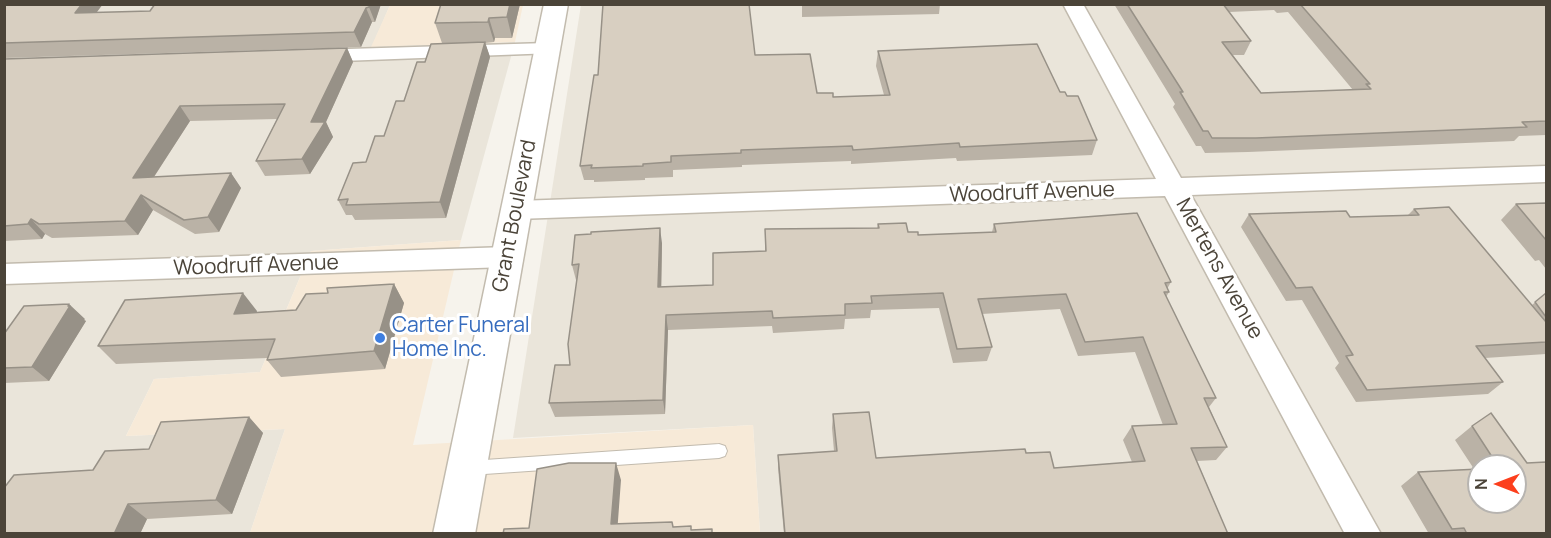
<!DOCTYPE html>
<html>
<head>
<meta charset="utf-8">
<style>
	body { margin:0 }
	#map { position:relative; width:1551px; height:538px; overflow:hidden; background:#f6f3ec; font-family:Manrope,sans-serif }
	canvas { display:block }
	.frame { position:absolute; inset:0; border:6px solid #4b4439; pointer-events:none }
	.north { position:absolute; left:1467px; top:454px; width:60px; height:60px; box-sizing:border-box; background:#fff; border:2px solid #b7b4b0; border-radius:50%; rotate:270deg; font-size:16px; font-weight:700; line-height:24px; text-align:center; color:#4b4439 }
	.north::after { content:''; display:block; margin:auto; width:21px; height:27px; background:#fc3f1d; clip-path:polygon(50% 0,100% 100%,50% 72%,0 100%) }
</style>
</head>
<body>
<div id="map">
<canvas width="1551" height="538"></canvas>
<div class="frame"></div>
<div class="north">N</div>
</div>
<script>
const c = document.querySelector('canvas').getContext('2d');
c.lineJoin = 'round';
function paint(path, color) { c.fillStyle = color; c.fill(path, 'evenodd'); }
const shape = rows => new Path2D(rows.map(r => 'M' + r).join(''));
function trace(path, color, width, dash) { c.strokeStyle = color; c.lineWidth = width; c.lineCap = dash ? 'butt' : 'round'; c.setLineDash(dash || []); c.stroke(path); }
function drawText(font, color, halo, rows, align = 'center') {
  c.font = font + ' Manrope,sans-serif'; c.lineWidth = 6; c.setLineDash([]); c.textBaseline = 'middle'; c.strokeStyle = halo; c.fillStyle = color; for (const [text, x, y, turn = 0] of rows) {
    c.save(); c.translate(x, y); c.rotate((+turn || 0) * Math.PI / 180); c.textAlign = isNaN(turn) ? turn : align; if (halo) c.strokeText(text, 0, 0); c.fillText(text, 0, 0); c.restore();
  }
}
paint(shape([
	[4,5,390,5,372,47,515,42,461,240,311,251,260,372,154,379,126,436,285,429,250,533,5,533],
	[581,5,1546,5,1546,533,760,533,753,425,513,438],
	[1479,466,1515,466,1515,502,1479,502]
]), '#eae5da');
paint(shape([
	[390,5,523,5,515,42,371,47],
	[461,240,413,445,753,425,760,533,250,533,285,429,126,436,154,379,260,372,311,251]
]), '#f7ead8');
const service = shape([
	[719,444,725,446,727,451,725,456,719,458,470,475,464,473,462,468,464,463,470,461,719,444]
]);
const minor = shape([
	[1063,4,1083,4,1181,178,1546,166,1546,182,1191,195,1381,534,1345,534,1165,196,517,219,508,216,504,210,508,204,517,201,1156,179,1063,4],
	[547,43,554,45,557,49,554,53,315,62,308,60,304,56,308,52,315,50,547,43],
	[507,247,516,250,520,257,516,264,507,267,4,284,4,264,507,247]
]);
const tertiary = shape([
	[544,4,568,4,475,534,433,534,544,4]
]);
trace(service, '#c2bbae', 2);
trace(minor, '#c2bbae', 3);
trace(tertiary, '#c2bbae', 3);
paint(service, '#fff');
paint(minor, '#fff');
paint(tertiary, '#fff');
paint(shape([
	[4,4,97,13,381,4,375,22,372,22,361,47,4,58],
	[441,4,520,4,512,38,495,38,494,42,485,43,490,57,446,218,355,220,352,215,346,215,338,200,366,162,384,136,425,62,442,43,435,23],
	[802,4,940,4,939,14,802,17],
	[1114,4,1546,4,1546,135,1519,136,1514,141,1248,152,1205,153,1201,146,1196,146,1173,107,1175,104],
	[1274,10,1277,13,1288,12,1353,90,1261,93,1233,55,1244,55,1251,41,1229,12],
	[347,48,353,62,326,122,333,137,310,174,265,176,256,161,277,119,190,121,154,177,231,173,241,188,219,232,195,234,153,210,138,235,52,238,45,234,42,239,4,241,4,59],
	[878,51,1060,92,1067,96,1097,140,1092,155,957,161,956,158,851,164,851,161,742,165,742,167,673,170,673,177,645,178,645,180,594,182,594,180,584,180,580,166,755,55,817,93,833,97,884,95,876,66],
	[1546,203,1546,269,1539,260,1535,261,1501,220,1516,204],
	[1414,209,1532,305,1546,293,1546,354,1485,358,1503,382,1488,394,1356,402,1335,368,1339,363,1302,300,1286,301,1241,227,1249,214,1350,217,1408,215],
	[878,224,918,235,992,232,994,224,1171,282,1167,289,1169,292,1166,297,1216,398,1209,407,1227,447,1216,460,1197,461,1228,534,784,534,778,468,778,455,834,451,832,428,833,414,876,458,1026,453,1054,468,1132,462,1123,440,1132,426,1163,425,1135,352,1078,356,1060,309,982,314,992,347,987,361,953,363,939,308,871,310,870,318,845,319,844,329,773,333,772,326,668,330,665,414,555,417,549,403,570,365,577,279,576,280,572,265,662,243,661,287,713,285,765,251,765,229,877,228],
	[394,284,404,303,385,369,281,377,267,360,267,358,116,364,98,346,257,311,257,312,296,310,328,293],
	[85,319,84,320,86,321,49,381,4,383,4,334],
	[249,417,263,433,232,514,147,519,140,534,4,534,93,470,149,449],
	[1472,426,1527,463,1546,534,1429,534,1401,486,1418,472,1474,469,1455,440],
	[1479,466,1515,466,1479,502]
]), '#bab2a6');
paint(shape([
	[82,4,103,4,85,28,75,13],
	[370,4,381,4,375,22,369,7],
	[510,4,520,4,512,38,507,17],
	[366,8,372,22,361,47,354,32],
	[489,18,495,38,494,42,488,22],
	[485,42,490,57,446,218,440,202],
	[347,48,353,62,326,122,333,137,310,174,302,159,311,122],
	[180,106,190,121,144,192,133,178],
	[231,173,241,188,219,232,208,217],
	[141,195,153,210,138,235,125,221],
	[31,219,45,234,42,239,28,224],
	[660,228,662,243,661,302,658,287],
	[394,284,404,303,385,369,374,351],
	[243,293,257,311,248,332,234,314],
	[69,304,85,319,84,320,86,321,49,381,32,367],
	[666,315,668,330,665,414,663,400],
	[249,417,263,433,232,514,216,500],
	[616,463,621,480,617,534,611,524],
	[128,504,147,519,140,534,114,534]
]), '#979187');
const building = shape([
	[4,4,82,4,75,13,150,11,155,4,370,4,369,7,366,8,354,32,4,43,4,4],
	[441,4,510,4,507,17,489,18,488,22,435,23,441,4],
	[603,4,749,4,755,55,810,54,817,93,833,93,833,97,890,95,878,51,1037,44,1060,92,1065,92,1067,96,1078,96,1097,140,960,147,959,143,853,150,852,146,741,150,741,153,671,156,671,162,643,164,643,166,591,168,592,165,580,166,594,75,598,75,603,4],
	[1127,4,1223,4,1251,41,1222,42,1261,93,1371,89,1366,84,1370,84,1300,4,1546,4,1546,121,1522,122,1527,127,1256,138,1212,138,1208,131,1203,131,1180,92,1183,92,1127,4],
	[485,42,440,202,346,205,348,199,338,200,353,163,366,162,375,136,384,136,396,101,404,101,417,62,425,62,431,44,485,42],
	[347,48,311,122,325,122,302,159,256,161,285,104,180,106,133,178,231,173,208,217,184,220,141,195,125,221,39,224,31,219,28,224,4,226,4,59,347,48],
	[1546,203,1546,240,1516,204,1546,203],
	[1449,207,1546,322,1546,342,1476,346,1503,382,1367,390,1346,356,1353,355,1312,287,1296,288,1249,214,1346,211,1350,217,1419,215,1414,209,1449,207],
	[1137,213,1171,282,1165,283,1169,292,1164,292,1216,398,1204,398,1227,447,1191,448,1228,534,785,534,778,455,837,451,833,414,869,412,876,458,1025,449,1026,453,1050,452,1054,468,1145,461,1132,426,1177,424,1143,337,1085,342,1066,294,978,299,992,347,957,349,943,293,871,296,872,303,845,304,845,315,773,318,772,311,666,315,663,400,549,403,555,365,570,365,568,344,579,264,572,265,575,235,591,234,591,232,660,228,658,287,713,285,713,253,766,251,765,229,879,228,878,224,906,223,908,232,918,232,918,235,996,232,994,224,1137,213],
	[394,284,374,351,267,360,275,339,98,346,125,300,243,293,234,314,296,310,306,294,328,293,327,288,394,284],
	[1546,293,1546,317,1535,302,1546,293],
	[69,304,68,306,70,306,32,367,4,368,4,334,24,306,69,304],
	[1491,413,1527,463,1546,462,1546,534,1467,534,1464,528,1452,529,1418,472,1479,469,1479,502,1515,502,1515,466,1498,466,1472,426,1491,413],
	[249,417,216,500,128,504,114,534,4,534,4,488,14,475,93,470,105,451,149,449,161,422,249,417],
	[569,463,616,463,611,524,672,522,673,527,691,526,691,530,712,529,712,534,503,534,504,529,529,528,537,469,569,463]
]);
paint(building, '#d8cfc1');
trace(building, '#979187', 1.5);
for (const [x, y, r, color] of [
	[380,338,6,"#3f7fe0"]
]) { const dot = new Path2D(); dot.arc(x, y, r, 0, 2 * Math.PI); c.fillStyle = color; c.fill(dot); trace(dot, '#fff', 2); }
drawText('21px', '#4b4439', '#fff', [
	["Woodruff Avenue",1032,193,-2],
	["Grant Boulevard",515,216,-79],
	["Woodruff Avenue",256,266,-2],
	["Mertens Avenue",1219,269,61]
]);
drawText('21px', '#366cbe', '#fff', [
	["Carter Funeral",392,326],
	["Home Inc.",392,350]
], 'left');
</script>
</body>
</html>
